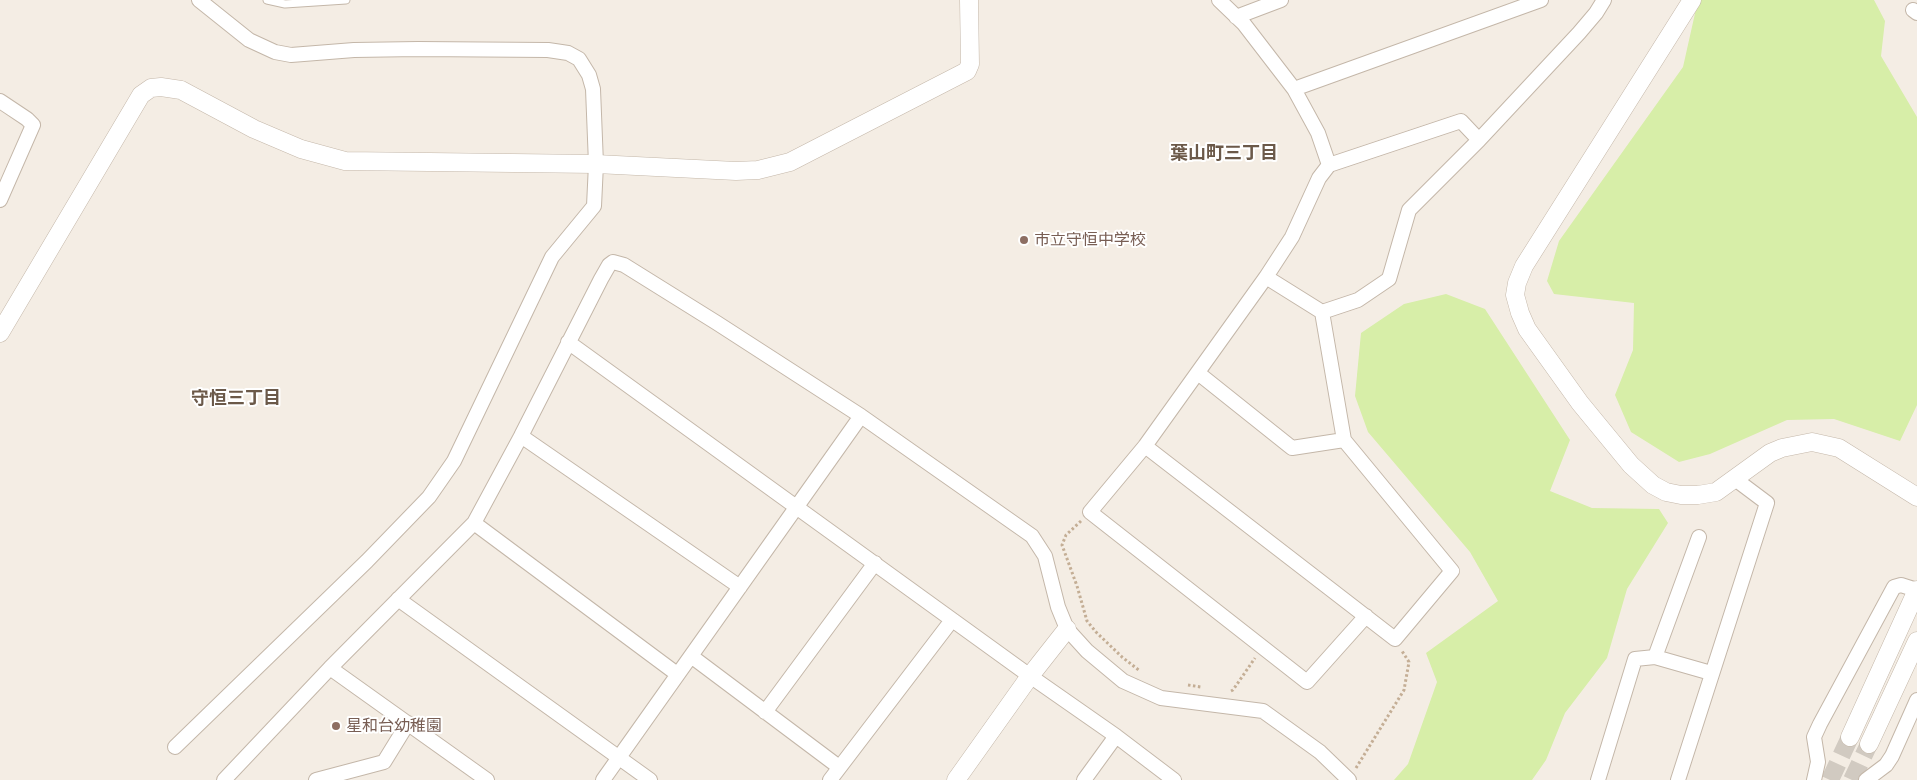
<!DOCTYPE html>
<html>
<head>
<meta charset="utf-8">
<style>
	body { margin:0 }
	canvas { display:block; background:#f4ede4 }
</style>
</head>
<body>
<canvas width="1917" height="780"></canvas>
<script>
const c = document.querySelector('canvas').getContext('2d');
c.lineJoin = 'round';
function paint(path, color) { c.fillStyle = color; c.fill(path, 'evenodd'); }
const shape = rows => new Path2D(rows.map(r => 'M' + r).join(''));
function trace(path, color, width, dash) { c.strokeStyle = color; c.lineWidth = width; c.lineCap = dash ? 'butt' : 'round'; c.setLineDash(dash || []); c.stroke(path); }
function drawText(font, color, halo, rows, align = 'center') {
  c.font = font + ' Karla,"Noto Sans JP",sans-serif'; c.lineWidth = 4; c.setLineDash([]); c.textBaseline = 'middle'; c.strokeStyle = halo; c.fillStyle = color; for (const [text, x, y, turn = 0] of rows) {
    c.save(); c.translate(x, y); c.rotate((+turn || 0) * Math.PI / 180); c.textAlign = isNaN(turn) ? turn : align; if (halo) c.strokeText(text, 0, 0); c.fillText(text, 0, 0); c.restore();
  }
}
paint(shape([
	[1698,0,1874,0,1885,21,1881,56,1917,117,1917,405,1900,441,1834,419,1787,420,1710,454,1679,462,1631,432,1615,395,1633,350,1634,303,1554,294,1547,281,1559,241,1683,67],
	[1446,294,1485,309,1570,440,1550,491,1592,508,1659,509,1668,523,1627,589,1607,658,1565,713,1546,760,1532,780,1394,780,1408,764,1437,682,1426,653,1498,601,1470,552,1368,432,1355,396,1361,333,1404,304]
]), '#d7eea8');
trace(shape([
	[1830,780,1850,737],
	[1852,780,1869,744]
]), '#d1cac1', 18, [18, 9]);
const service = shape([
	[267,0,285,4,346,0]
]);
const minor = shape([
	[1219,0,1244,24,1294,89,1318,133,1329,165],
	[1913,10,1917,13],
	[1236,17,1281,0],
	[1294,89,1541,0],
	[0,101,27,119,33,125,0,200],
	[1322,312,1358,300,1389,279,1409,210,1479,140,1579,33,1596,13,1604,0],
	[568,342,1030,676,1116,736,1174,780],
	[1198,373,1292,448,1344,440],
	[521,436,740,587],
	[1145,446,1395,639,1452,571,1344,440,1322,312,1266,277],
	[474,523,677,674],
	[1699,537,1655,657,1711,673],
	[398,599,650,780],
	[1366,616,1307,682,1090,512,1145,446,1266,277,1292,237,1319,178,1329,165,1461,121,1479,140],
	[691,656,839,767],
	[330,668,487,780],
	[765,712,875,563],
	[175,747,367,561,429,497,454,461,552,257,594,206,596,164,593,89,589,75,579,59,568,53,548,50,418,49,354,50,291,55,275,52,249,40,199,0],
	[224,780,330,668,474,523,521,436,601,279,609,265,613,262,624,265,717,323,861,416,1032,536,1045,556,1058,607,1067,629,1087,651,1123,681,1161,698,1263,711,1320,752,1349,780],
	[316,780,384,762,408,723],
	[603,780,861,416],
	[830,780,952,620],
	[1084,780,1116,736],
	[1598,780,1635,659,1655,657],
	[1678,780,1767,503,1735,479],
	[1814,780,1818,762,1814,737,1820,724,1894,587,1901,585,1917,590],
	[1866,780,1886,765,1892,756,1917,700]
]);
const tertiary = shape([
	[1692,0,1524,266,1517,283,1515,295,1520,313,1527,329,1580,403,1631,465,1653,485,1666,492,1681,495,1698,495,1716,492,1770,453,1782,448,1812,442,1839,448,1917,497],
	[0,333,141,95,151,88,161,87,181,90,254,129,301,149,345,161,596,164,736,171,758,170,790,162,967,71,970,64,969,0],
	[1850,737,1917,590],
	[1869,744,1917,641],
	[956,780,1030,676,1067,629]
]);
trace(service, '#c4b7a9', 9);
trace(minor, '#c4b7a9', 16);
trace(tertiary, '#c4b7a9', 19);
trace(shape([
	[1081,521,1066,535,1062,545,1077,586,1087,621,1096,632,1122,657,1140,671],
	[1188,685,1201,687],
	[1231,691,1233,690,1255,658],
	[1356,768,1404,690,1409,662,1402,651]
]), '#c4ae95', 3, [2.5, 2.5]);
trace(service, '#fff', 7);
trace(minor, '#fff', 14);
trace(tertiary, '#fff', 18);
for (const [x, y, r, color] of [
	[1024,240,5,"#8d6e63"],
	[336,726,5,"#8d6e63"]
]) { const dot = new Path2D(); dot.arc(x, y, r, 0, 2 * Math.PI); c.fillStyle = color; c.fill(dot); trace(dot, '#fff', 2); }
drawText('16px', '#785e54', '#fff', [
	["市立守恒中学校",1034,240],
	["星和台幼稚園",346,726]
], 'left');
drawText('bold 18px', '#6b5949', '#fff', [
	["葉山町三丁目",1224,154],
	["守恒三丁目",236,399]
]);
</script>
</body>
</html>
